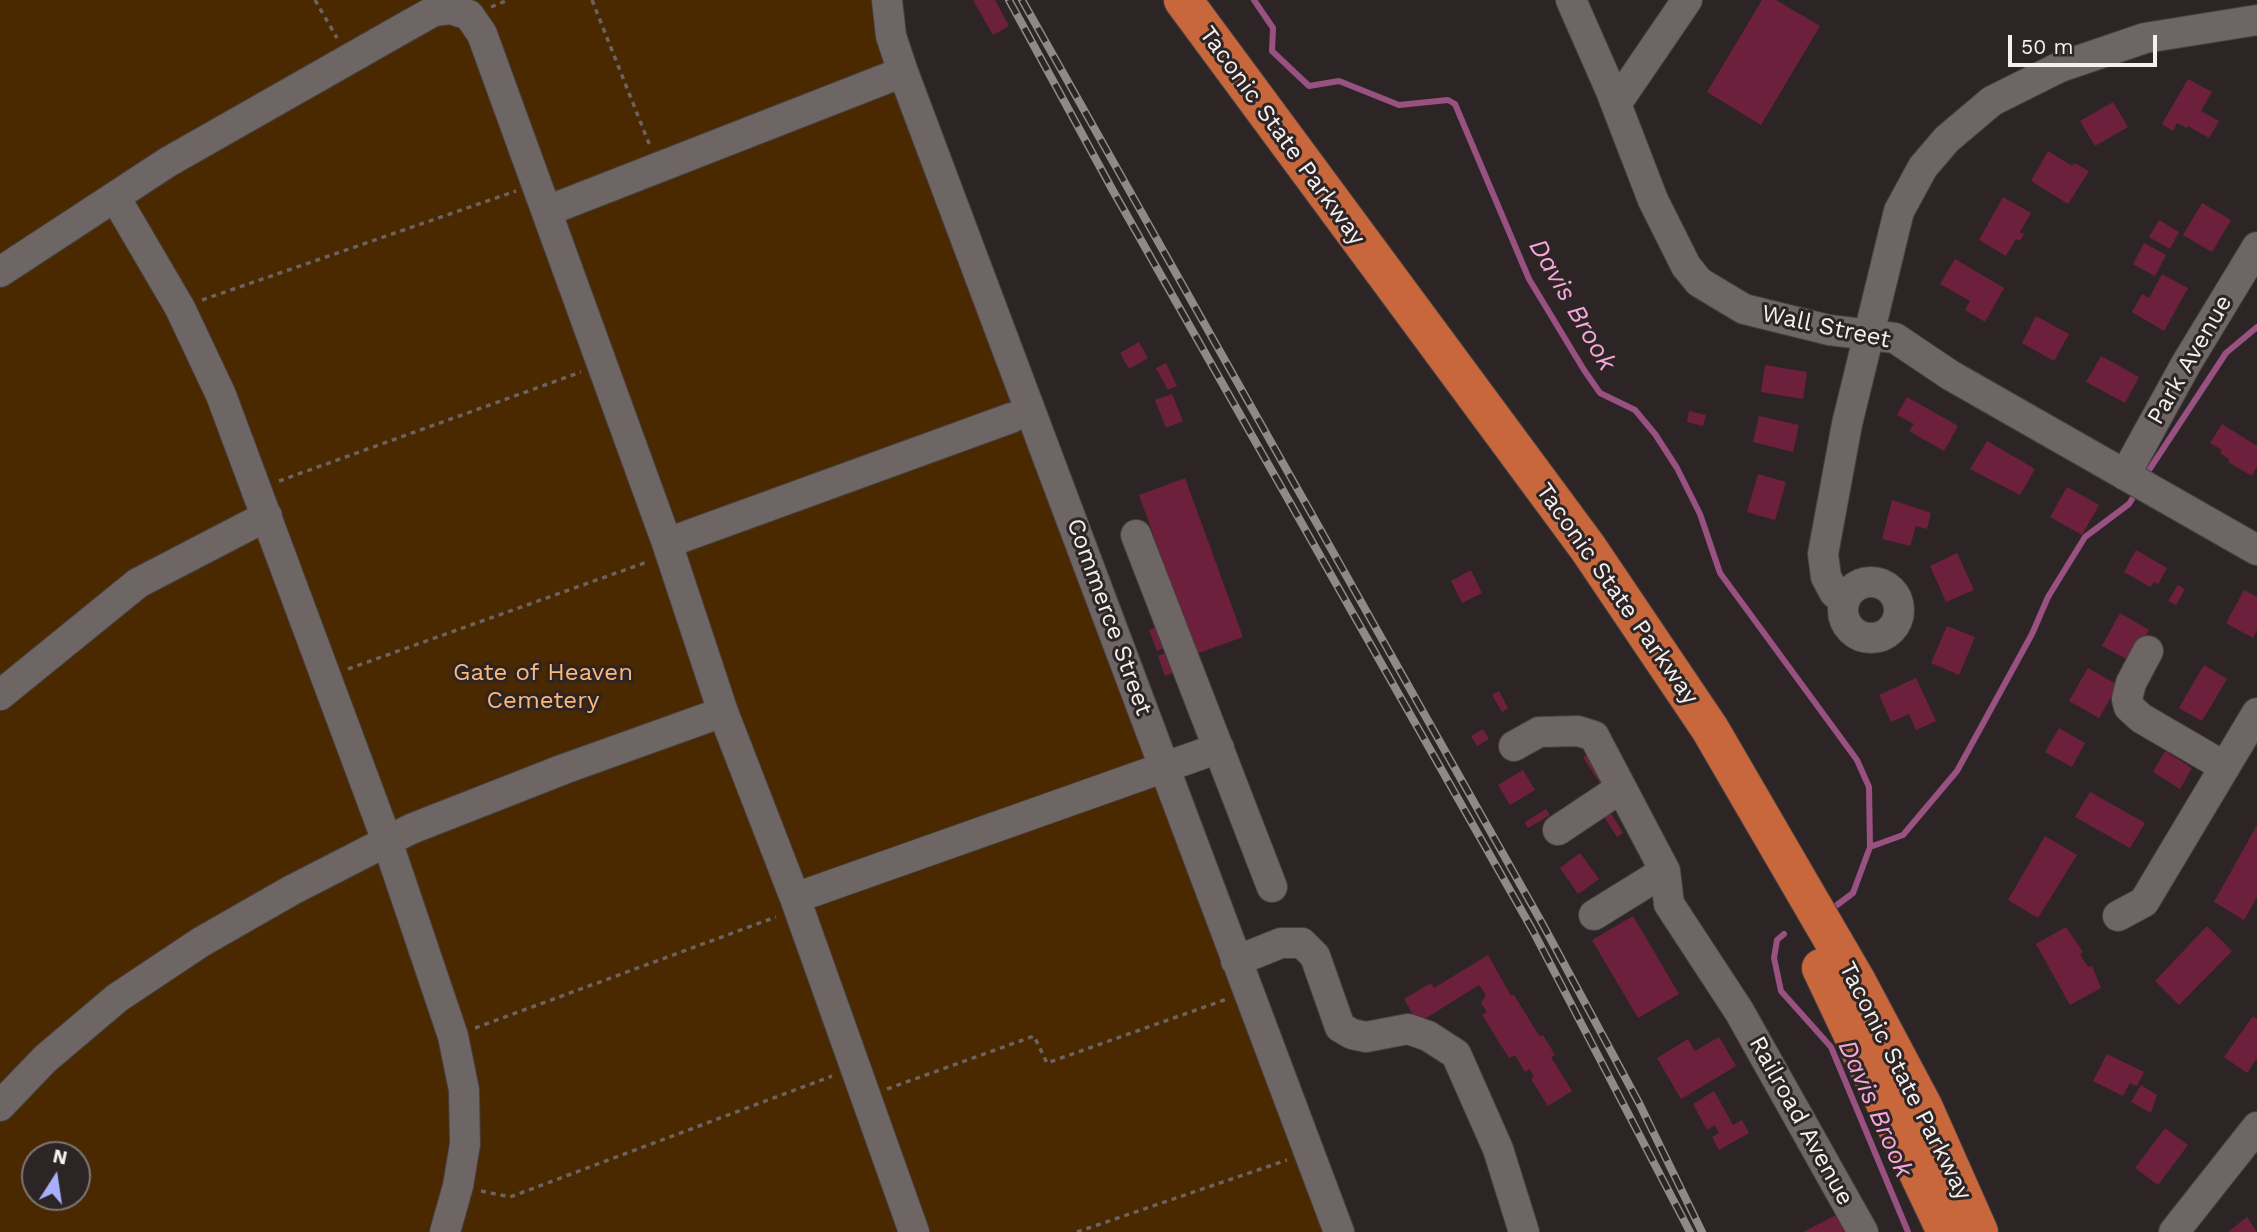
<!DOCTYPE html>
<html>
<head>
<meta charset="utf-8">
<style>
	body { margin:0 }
	#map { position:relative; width:2257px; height:1232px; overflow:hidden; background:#2d2525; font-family:"Work Sans",sans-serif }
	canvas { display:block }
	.north { position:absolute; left:21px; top:1141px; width:70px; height:70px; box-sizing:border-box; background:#2d2525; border:2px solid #7d7676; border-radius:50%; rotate:12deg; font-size:19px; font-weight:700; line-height:28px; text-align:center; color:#f5f0ef }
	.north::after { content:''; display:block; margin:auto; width:24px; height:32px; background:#a8b0fc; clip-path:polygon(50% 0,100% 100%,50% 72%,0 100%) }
	.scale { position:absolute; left:2008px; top:35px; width:149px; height:32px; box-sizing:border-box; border:4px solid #f5f0ef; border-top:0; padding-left:9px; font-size:21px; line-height:24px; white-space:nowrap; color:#f5f0ef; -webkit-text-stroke:5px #2d2525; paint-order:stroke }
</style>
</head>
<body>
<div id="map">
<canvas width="2257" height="1232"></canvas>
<div class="north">N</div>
<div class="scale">50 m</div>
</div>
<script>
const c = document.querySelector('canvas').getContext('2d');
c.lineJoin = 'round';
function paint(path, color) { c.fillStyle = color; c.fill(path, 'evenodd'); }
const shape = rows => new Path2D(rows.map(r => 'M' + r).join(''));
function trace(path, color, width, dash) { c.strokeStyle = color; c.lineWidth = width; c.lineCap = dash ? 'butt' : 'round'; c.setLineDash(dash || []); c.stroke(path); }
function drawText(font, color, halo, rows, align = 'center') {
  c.font = font + ' "Work Sans",sans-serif'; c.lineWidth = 6; c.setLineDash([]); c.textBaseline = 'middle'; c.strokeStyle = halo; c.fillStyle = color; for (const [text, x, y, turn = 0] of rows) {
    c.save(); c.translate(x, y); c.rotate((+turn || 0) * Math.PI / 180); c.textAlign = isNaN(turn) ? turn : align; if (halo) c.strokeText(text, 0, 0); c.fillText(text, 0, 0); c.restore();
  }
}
paint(shape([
	[0,0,876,0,1326,1232,0,1232],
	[35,1155,77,1155,77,1197,35,1197]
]), '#4a2800');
trace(shape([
	[1254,0,1273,28,1272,51,1309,86,1339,81,1399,105,1448,100,1455,104,1529,279,1584,370,1600,393,1635,410,1655,434,1677,468,1700,514,1720,573,1857,760,1869,787,1870,847,1853,893,1837,905],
	[2149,470,2226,353,2257,327],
	[1870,847,1903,835,1957,771,2032,634,2048,597,2085,537,2129,504,2137,491],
	[1784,934,1777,940,1774,958,1781,991,1831,1047,1908,1232]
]), '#985181', 6);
paint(shape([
	[973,0,995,0,1009,26,993,35],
	[1762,0,1776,0,1820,26,1761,125,1707,92],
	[2188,79,2212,92,2201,111,2219,121,2209,138,2188,126,2187,128,2177,123,2173,131,2162,124],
	[2113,102,2128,127,2095,146,2080,121],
	[2048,151,2072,166,2074,163,2089,171,2068,204,2031,181],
	[2003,197,2031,213,2020,232,2024,234,2020,241,2016,239,2006,256,1979,240],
	[2202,203,2231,220,2212,252,2183,235],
	[2159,220,2179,232,2170,249,2149,237],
	[2144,243,2166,255,2155,276,2133,264],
	[1955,259,2004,288,1985,322,1965,310,1970,301,1940,284],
	[2162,274,2188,288,2164,331,2132,312,2142,294,2149,298],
	[2036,316,2069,334,2054,361,2022,343],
	[1139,342,1148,358,1129,369,1120,353],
	[2101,356,2139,377,2125,403,2086,382],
	[1166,363,1177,386,1168,390,1156,368],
	[1765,365,1807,372,1803,399,1761,392],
	[1172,394,1183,421,1166,428,1155,400],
	[1907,397,1958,426,1944,451,1909,431,1914,424,1897,415],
	[1689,411,1706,415,1703,426,1687,422],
	[1759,416,1799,425,1793,452,1753,442],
	[2222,424,2257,446,2257,466,2252,476,2228,462,2229,459,2220,453,2222,450,2210,443],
	[1987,441,2035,469,2020,495,1970,469],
	[1758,474,1786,482,1775,520,1747,512],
	[1185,478,1243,637,1196,654,1139,495],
	[2067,487,2099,505,2082,535,2050,517],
	[1892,500,1931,513,1927,529,1916,526,1910,546,1882,539],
	[2136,550,2167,568,2158,584,2154,582,2150,587,2124,572],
	[1957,553,1974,590,1946,602,1930,566],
	[1471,570,1482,593,1462,603,1451,581],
	[2178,585,2185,589,2176,605,2168,601],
	[2244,590,2257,597,2257,630,2253,638,2226,623],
	[2120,613,2149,630,2132,662,2102,646],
	[1947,626,1975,637,1959,675,1931,663],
	[1156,627,1164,648,1157,651,1149,630],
	[1165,653,1173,673,1165,676,1158,656],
	[2204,665,2227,679,2202,721,2179,708],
	[2088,668,2118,685,2099,718,2069,701],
	[1916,678,1936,721,1916,730,1909,714,1891,722,1879,695],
	[1499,691,1508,708,1502,712,1492,695],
	[2059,728,2085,743,2072,767,2045,752],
	[1483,729,1489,739,1477,746,1471,736],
	[2165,751,2192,768,2180,789,2153,772],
	[1589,753,1609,784,1603,788,1583,757],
	[1523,770,1535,790,1510,805,1498,785],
	[2090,792,2145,823,2130,848,2075,817],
	[1546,809,1550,815,1528,828,1525,822],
	[1609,810,1623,833,1617,837,1602,814],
	[2257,825,2257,897,2244,920,2214,902],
	[2045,836,2077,855,2038,918,2008,900],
	[1580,853,1599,879,1578,894,1560,868],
	[1633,916,1679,994,1638,1018,1592,940],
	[2207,926,2232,951,2179,1005,2155,981],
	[2066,927,2083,952,2080,954,2088,967,2092,966,2101,988,2070,1005,2036,944],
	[1488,955,1511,996,1514,995,1540,1037,1543,1035,1555,1055,1551,1057,1572,1091,1548,1106,1531,1079,1534,1077,1530,1069,1525,1072,1515,1055,1509,1058,1482,1015,1487,1012,1481,1003,1486,995,1479,985,1418,1023,1404,999,1431,983,1434,988],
	[2253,1016,2257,1019,2257,1058,2247,1073,2224,1057],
	[1719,1037,1736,1066,1681,1099,1657,1058,1688,1039,1695,1051],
	[2107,1054,2144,1072,2137,1086,2130,1083,2123,1096,2093,1081],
	[2141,1085,2157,1095,2151,1113,2131,1102],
	[1714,1091,1733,1125,1742,1120,1749,1133,1719,1150,1712,1137,1719,1133,1715,1125,1707,1130,1693,1104],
	[2165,1128,2188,1145,2158,1185,2135,1168],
	[1838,1214,1847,1232,1803,1232],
	[2247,1217,2257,1232,2228,1232,2233,1228]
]), '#6d203c');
const minor = shape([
	[887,0,891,36,903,72,1339,1232],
	[1571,0,1611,91,1653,200,1686,266,1699,282,1744,309,1829,330,1895,338,1950,375,2257,550],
	[1616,104,1687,0],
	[115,197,180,308,221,395,387,841,453,1036,464,1090,465,1144,458,1186,445,1232],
	[547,211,903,72],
	[0,272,168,162,409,25,434,11,451,9,469,15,482,34,667,543,723,712,795,898,914,1232],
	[2125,475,2186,364,2257,247],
	[1136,535,1272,887],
	[667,543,1011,418],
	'1843 610a28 28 0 1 1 56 0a28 28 0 1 1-56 0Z',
	[1844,601,1834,592,1826,577,1823,554,1847,424,1899,211,1923,167,1947,139,1992,101,2060,67,2145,38,2257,20],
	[2148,651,2131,683,2127,699,2129,707,2141,718,2225,767],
	[0,695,138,583,267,516],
	[1514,746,1539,732,1578,731,1594,736,1665,871,1669,904,1739,1011,1863,1232],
	[1558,830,1621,788],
	[795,898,1219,748],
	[1594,915,1665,871],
	[2118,916,2144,902,2257,713],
	[1236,961,1281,943,1302,943,1315,956,1340,1027,1352,1034,1366,1037,1408,1029,1428,1036,1456,1054,1498,1149,1524,1232],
	[0,1106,45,1059,117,998,201,942,292,890,411,829,564,769,723,712],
	[2174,1232,2257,1127]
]);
const highway = shape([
	[1183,0,1588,548,1710,729,1856,980,1924,1108,1979,1232],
	[1821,968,1946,1232]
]);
trace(minor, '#464040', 32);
trace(highway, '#464040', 40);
trace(shape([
	[315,0,337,38],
	[592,0,650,146],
	[491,7,508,0],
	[202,300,516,191],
	[279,481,581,372],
	[348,669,647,562],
	[475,1028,776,917],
	[887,1089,1034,1036,1047,1063,1227,999],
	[481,1191,510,1197,832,1076],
	[1077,1232,1287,1160]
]), '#6a6362', 3.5, [5, 5]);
trace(minor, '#6e6565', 30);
trace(highway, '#c9673c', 38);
const rail = shape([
	[1009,0,1112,189,1532,929,1690,1232],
	[1022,0,1542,923,1640,1105,1702,1232]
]);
trace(rail, '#8f8988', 8);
trace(rail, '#2d2525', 5, [16]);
drawText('24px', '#f5f0ef', '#2d2525', [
	["Taconic State Parkway",1282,136,54],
	["Wall Street",1826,327,12],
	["Park Avenue",2190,360,-60],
	["Taconic State Parkway",1617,594,55],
	["Commerce Street",1109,617,70],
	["Taconic State Parkway",1905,1081,63],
	["Railroad Avenue",1801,1121,61]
]);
drawText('24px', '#fdb877', '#2d2525', [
	["Gate of Heaven",543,673],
	["Cemetery",543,701]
]);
drawText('italic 26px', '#f7a7da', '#2d2525', [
	["Davis Brook",1572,305,60],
	["Davis Brook",1875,1109,66]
]);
</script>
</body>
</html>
